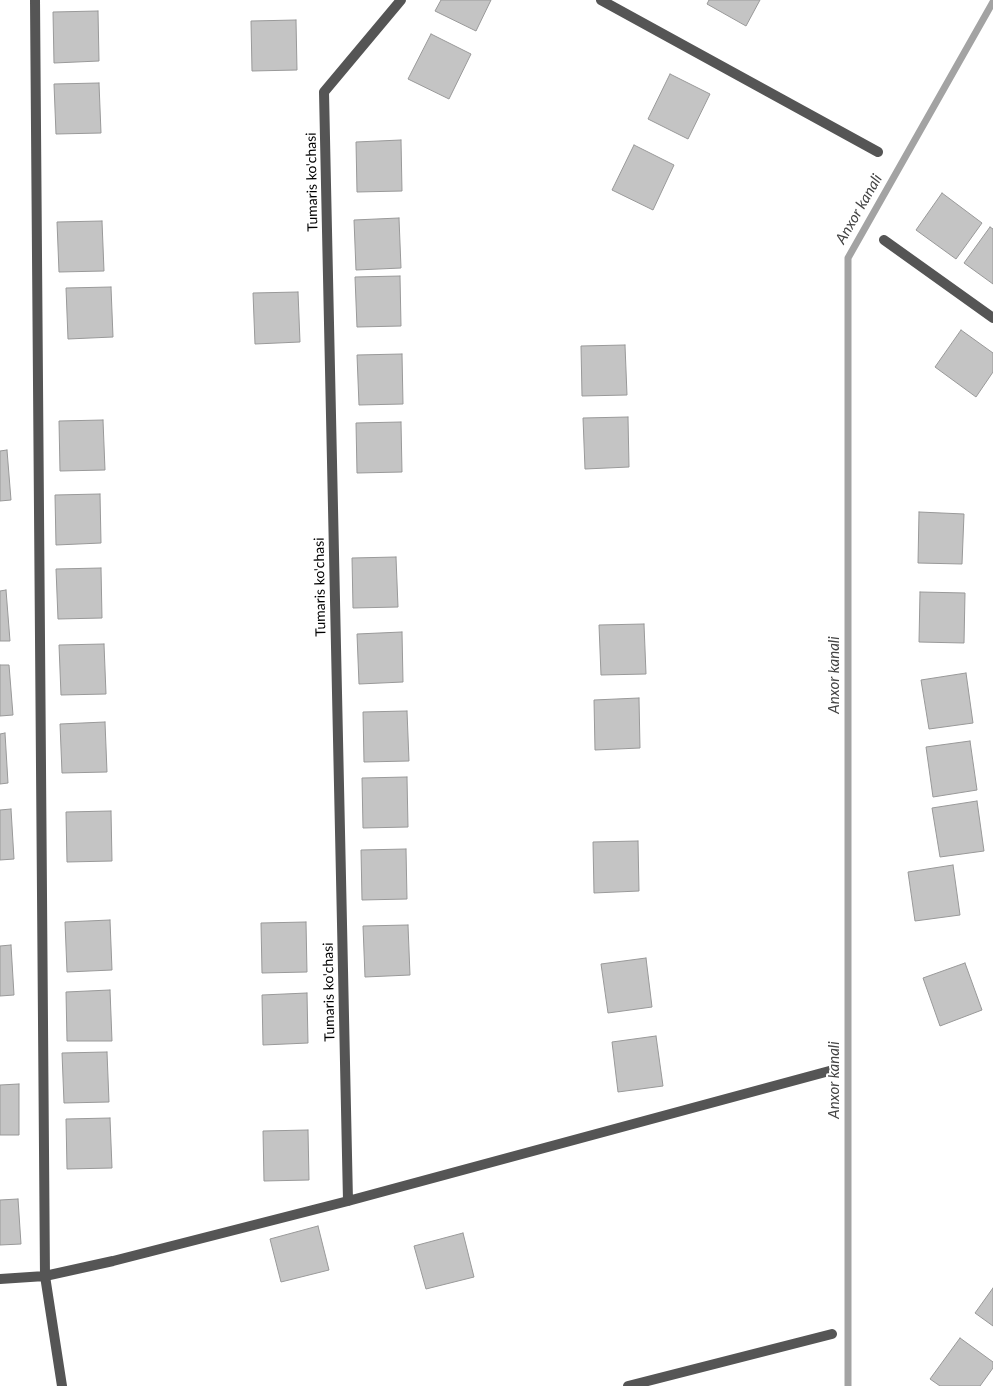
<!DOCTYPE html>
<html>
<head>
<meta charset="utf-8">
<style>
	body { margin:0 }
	canvas { display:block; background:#fff }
</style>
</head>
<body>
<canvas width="993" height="1386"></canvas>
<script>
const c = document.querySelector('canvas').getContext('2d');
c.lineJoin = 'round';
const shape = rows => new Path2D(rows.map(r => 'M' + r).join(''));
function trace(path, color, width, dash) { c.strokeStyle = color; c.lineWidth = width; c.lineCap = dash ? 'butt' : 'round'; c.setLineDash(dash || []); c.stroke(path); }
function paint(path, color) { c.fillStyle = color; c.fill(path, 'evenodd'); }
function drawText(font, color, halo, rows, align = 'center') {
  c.font = font + ' Lato,sans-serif'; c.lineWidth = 4; c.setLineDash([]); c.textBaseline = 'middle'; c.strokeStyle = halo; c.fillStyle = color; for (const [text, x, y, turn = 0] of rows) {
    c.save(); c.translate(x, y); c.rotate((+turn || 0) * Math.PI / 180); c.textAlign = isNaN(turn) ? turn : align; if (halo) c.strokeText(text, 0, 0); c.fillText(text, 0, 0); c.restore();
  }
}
trace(shape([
	[848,1386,848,258,993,2]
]), '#a3a3a3', 7);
const building = shape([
	[441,0,491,0,476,31,435,11,441,0],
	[709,0,760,0,746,26,707,4,709,0],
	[98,11,99,61,54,63,53,12,98,11],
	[296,20,297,70,252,71,251,21,296,20],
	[431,34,471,54,449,99,408,79,431,34],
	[670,74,710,94,688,139,648,119,670,74],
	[99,83,101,133,56,134,54,84,99,83],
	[401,140,402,191,357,192,356,142,401,140],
	[634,145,674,165,653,210,612,190,634,145],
	[942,193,982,223,956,259,916,230,942,193],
	[399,218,401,268,356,270,354,220,399,218],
	[102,221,104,271,59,272,57,222,102,221],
	[990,227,993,229,993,284,964,263,990,227],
	[400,276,401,326,357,327,355,277,400,276],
	[111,287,113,337,68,339,66,288,111,287],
	[298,292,300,342,255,344,253,293,298,292],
	[961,330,993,353,993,372,976,397,935,367,961,330],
	[625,345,627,395,582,396,581,346,625,345],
	[402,354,403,404,359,405,357,355,402,354],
	[628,417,629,467,585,469,583,418,628,417],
	[103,420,105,470,60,471,59,421,103,420],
	[401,422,402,472,357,473,356,423,401,422],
	[7,450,11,500,0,501,0,451,7,450],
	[100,494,101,543,56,545,55,495,100,494],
	[919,512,964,514,962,564,918,563,919,512],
	[396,557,398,607,353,608,352,558,396,557],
	[101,568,102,618,58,619,56,569,101,568],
	[6,590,10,641,0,641,0,591,6,590],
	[920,592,965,593,964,643,919,642,920,592],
	[644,624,646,674,601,675,599,625,644,624],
	[402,632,403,682,359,684,357,634,402,632],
	[104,644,106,694,61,695,59,645,104,644],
	[0,665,9,665,13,715,0,716,0,665],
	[966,673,973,723,929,729,921,680,966,673],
	[639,698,640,748,595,750,594,700,639,698],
	[407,711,409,761,364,762,363,712,407,711],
	[105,722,107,772,62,773,60,724,105,722],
	[5,733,8,783,0,784,0,734,5,733],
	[970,741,977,790,933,797,926,747,970,741],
	[407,777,408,827,363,828,362,778,407,777],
	[977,801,984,851,940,857,932,808,977,801],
	[11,809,14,859,0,860,0,810,11,809],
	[111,811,112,861,67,862,66,812,111,811],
	[638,841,639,891,594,893,593,842,638,841],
	[406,849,407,899,362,900,361,850,406,849],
	[953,865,960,915,915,921,908,872,953,865],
	[110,920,112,970,67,972,65,922,110,920],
	[306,922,307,972,262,973,261,923,306,922],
	[408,925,410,975,365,977,363,926,408,925],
	[11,945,14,995,0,996,0,946,11,945],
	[646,958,652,1007,608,1013,601,964,646,958],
	[965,963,982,1010,940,1026,923,978,965,963],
	[110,990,112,1041,67,1041,66,992,110,990],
	[307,993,308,1043,263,1045,262,995,307,993],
	[656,1036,663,1086,618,1092,612,1042,656,1036],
	[107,1052,109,1102,64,1103,62,1053,107,1052],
	[19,1084,19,1135,0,1135,0,1085,19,1084],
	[110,1118,112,1168,67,1169,66,1119,110,1118],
	[308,1130,309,1180,264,1181,263,1131,308,1130],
	[18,1199,21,1244,0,1245,0,1200,18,1199],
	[318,1226,329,1270,281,1282,270,1239,318,1226],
	[463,1233,474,1277,426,1289,414,1246,463,1233],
	[993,1288,993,1326,975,1313,993,1288],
	[960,1338,993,1362,993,1368,980,1386,940,1386,930,1379,960,1338]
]);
paint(building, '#c4c4c4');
trace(building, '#999', 1);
trace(shape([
	[35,0,45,1276,62,1386],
	[601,0,878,152],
	[884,240,993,318],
	[348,1201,324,92,401,0],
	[0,1279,45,1276,113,1261,348,1201,833,1070],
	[628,1386,832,1334]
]), '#555', 10);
drawText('14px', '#000', '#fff', [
	["Tumaris ko'chasi",312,182,-91],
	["Tumaris ko'chasi",320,587,-91],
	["Tumaris ko'chasi",329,992,-91]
]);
drawText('italic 15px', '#444', '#fff', [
	["Anxor kanali",859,209,-60],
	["Anxor kanali",834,675,-90],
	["Anxor kanali",834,1080,-90]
]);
</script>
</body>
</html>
